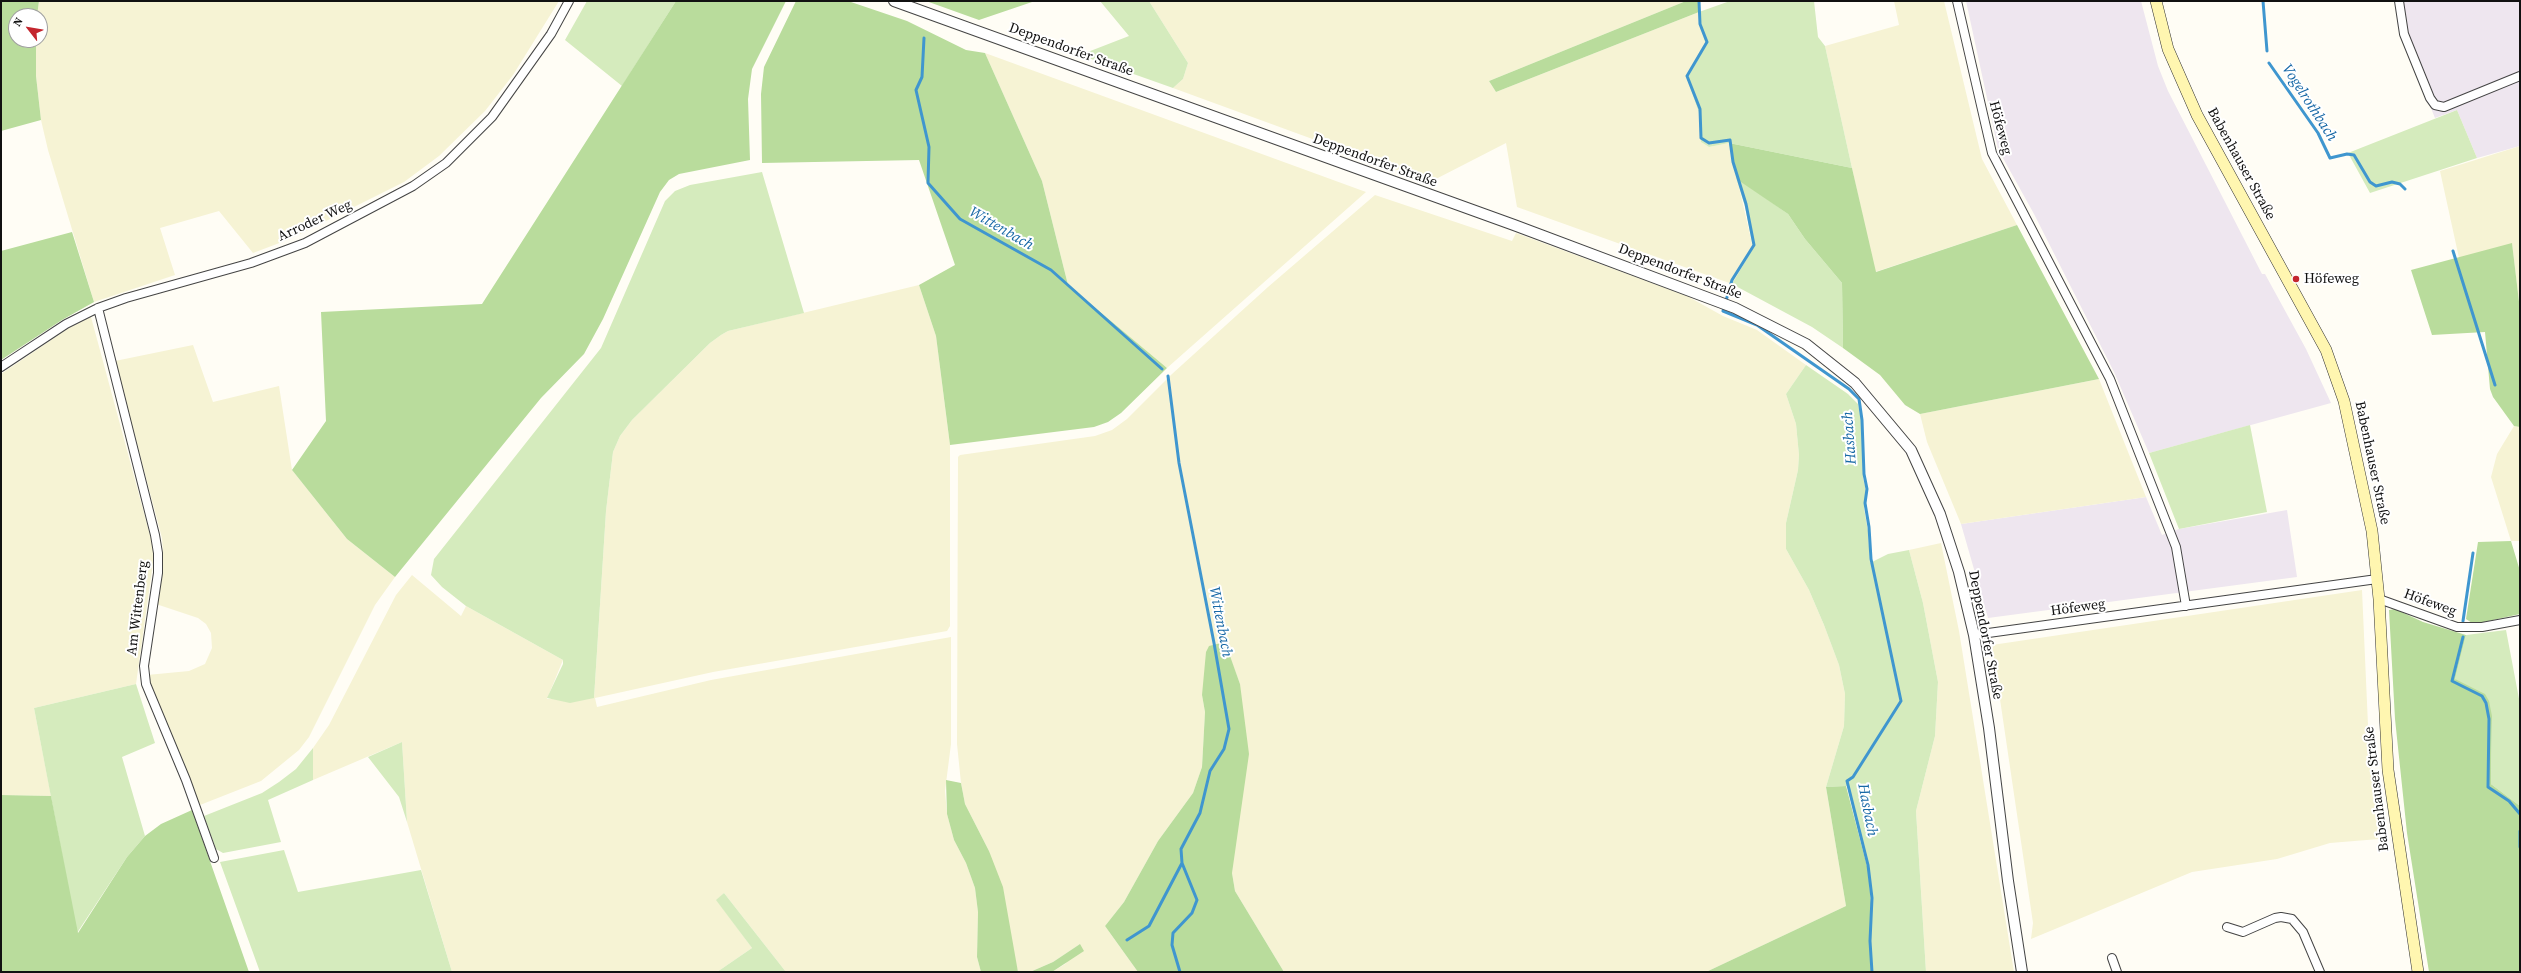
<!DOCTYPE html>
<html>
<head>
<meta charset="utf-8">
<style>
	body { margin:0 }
	#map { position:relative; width:2521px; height:973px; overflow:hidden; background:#fffdf5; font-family:"Source Serif 4",serif }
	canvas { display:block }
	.frame { position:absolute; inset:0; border:2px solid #111; pointer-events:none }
	.north { position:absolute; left:8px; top:8px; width:40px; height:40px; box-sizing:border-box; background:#fff; border:1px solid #a0a0a0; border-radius:50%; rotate:301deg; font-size:11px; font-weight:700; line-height:16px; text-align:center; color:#111 }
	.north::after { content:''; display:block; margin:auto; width:14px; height:18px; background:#c4262e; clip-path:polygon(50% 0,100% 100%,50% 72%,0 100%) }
</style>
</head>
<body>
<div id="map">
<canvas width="2521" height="973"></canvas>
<div class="frame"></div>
<div class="north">N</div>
</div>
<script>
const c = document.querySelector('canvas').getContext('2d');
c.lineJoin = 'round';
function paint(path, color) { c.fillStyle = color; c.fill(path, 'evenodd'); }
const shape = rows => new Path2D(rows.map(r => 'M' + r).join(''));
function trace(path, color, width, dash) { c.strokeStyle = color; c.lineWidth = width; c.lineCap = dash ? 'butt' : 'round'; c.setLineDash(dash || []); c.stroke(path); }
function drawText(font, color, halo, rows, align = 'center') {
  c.font = font + ' "Source Serif 4",serif'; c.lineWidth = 4; c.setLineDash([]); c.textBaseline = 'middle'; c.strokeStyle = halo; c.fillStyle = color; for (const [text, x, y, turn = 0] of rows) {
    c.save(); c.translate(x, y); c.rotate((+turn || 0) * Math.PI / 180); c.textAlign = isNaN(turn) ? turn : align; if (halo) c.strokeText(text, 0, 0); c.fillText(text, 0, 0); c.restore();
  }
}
paint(shape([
	[1966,1,2141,1,2158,66,2168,91,2262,274,2265,274,2306,349,2331,403,2149,453,2114,372,2034,214,1998,149],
	[2395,1,2520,1,2520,146,2477,158,2457,110,2435,118,2398,27],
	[2146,497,2162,535,2179,529,2287,510,2297,577,1988,618,1961,524]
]), '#eee6ef');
paint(shape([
	[39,1,559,1,513,75,485,111,439,156,404,182,290,239,253,253,219,211,160,228,175,275,94,302,48,150,41,120,36,76,36,40,40,40,40,16,37,16],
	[1149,1,1686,1,1489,81,1496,92,1699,12,1700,27,1706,45,1687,79,1699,113,1701,142,1709,147,1729,143,1753,248,1732,284,1517,207,1506,143,1430,182,1173,88,1183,79,1188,63],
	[1894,1,1944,1,1982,159,2017,225,1875,272,1825,46,1899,25],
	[985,53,1366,192,1167,368,1068,285,1042,181],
	[2520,146,2520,310,2512,244,2459,258,2440,171],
	[1375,195,1512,241,1516,233,1687,296,1723,316,1757,330,1806,365,1786,394,1796,424,1799,455,1798,470,1786,523,1786,549,1809,590,1824,625,1839,665,1845,694,1844,726,1826,787,1846,906,1706,972,1284,972,1235,891,1232,873,1240,684,1224,642,1202,695,1205,712,1202,767,1193,793,1158,841,1124,902,1105,926,1138,972,1052,972,1065,964,1080,944,1053,962,1030,972,1018,972,989,851,965,804,961,783,957,744,958,457,960,455,1095,436,1112,430,1127,419,1172,374,1268,287],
	[919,285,936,336,950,445,950,626,947,631,713,672,595,698,597,707,711,680,951,637,951,744,945,791,947,814,954,840,966,863,975,888,978,912,977,957,981,972,786,972,724,893,717,900,752,948,717,972,452,972,407,822,402,742,313,780,313,748,329,725,396,595,412,575,461,616,466,606,563,660,547,699,594,698,606,511,613,452,620,436,632,420,710,343,721,335,728,331],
	[91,317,151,539,154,556,136,684,34,708,51,796,1,795,1,374,69,328],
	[193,345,213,402,279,386,292,470,347,539,395,577,375,605,309,737,299,750,261,781,200,805,148,685,147,675,189,671,205,664,212,648,211,633,206,624,198,618,156,604,163,551,162,538,115,361],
	[2099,379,2146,497,1961,524,1927,442,1920,414],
	[2514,426,2520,427,2520,541,2511,541,2491,477,2497,454],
	[1941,543,1959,631,2014,972,1926,972,1916,811,1935,736,1938,682,1923,603,1909,550],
	[2362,590,2368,725,2379,839,2330,843,2277,859,2192,872,2031,939,2033,923,1992,645]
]), '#f6f3d4');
paint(shape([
	[587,1,676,1,622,86,565,40],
	[1100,1,1149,1,1188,63,1183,79,1173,88,1080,55,1129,36],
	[1730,1,1814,1,1818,37,1825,46,1852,168,1729,143,1709,147,1701,142,1699,113,1687,79,1706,45,1700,27,1699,12],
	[2457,110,2477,158,2370,193,2348,153],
	[762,172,804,313,728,331,721,335,710,343,632,420,620,436,613,452,606,511,594,698,570,703,547,698,563,664,563,660,466,606,442,587,431,575,434,559,601,348,665,201,675,191,690,185],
	[1736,177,1788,214,1805,239,1842,283,1843,348,1812,327,1732,284,1753,248,1745,207],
	[1806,365,1848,394,1858,404,1862,424,1863,478,1867,494,1864,508,1868,531,1870,563,1888,554,1909,550,1923,603,1938,682,1935,736,1916,811,1926,972,1872,972,1870,946,1871,903,1868,870,1847,786,1826,787,1844,726,1845,694,1839,665,1824,625,1809,590,1786,549,1786,523,1798,470,1799,455,1796,424,1786,394],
	[2250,425,2267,512,2179,529,2149,453],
	[2506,630,2520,704,2520,806,2491,784,2492,716,2455,679,2466,635],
	[136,684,155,743,122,757,145,836,127,857,77,933,34,708],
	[402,742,407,822,399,797,368,757],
	[313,748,313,780,268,800,281,842,223,853,216,849,204,816,262,793,279,782,296,769],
	[284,850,298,892,421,870,452,972,260,972,220,862],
	[724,893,786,972,717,972,752,948,716,900]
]), '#d5ebbd');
paint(shape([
	[1,1,39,1,37,16,16,16,16,40,36,40,36,76,41,120,1,131],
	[676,1,786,1,752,69,748,99,750,160,679,174,669,180,660,192,603,319,584,354,541,398,395,577,347,539,292,470,326,421,321,312,482,304],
	[796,1,848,1,907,21,966,50,985,53,1042,181,1068,285,1167,368,1121,413,1108,422,1094,427,950,445,936,336,919,285,955,265,919,160,762,163,761,94,764,67],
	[926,1,1035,1,979,20],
	[1686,1,1698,1,1699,12,1496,92,1489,81],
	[1729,143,1852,168,1876,272,2017,225,2099,379,1920,414,1905,405,1880,375,1843,348,1842,283,1805,239,1788,214,1738,180],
	[72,232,94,302,62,320,1,360,1,251],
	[2512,243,2520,310,2520,427,2514,426,2493,397,2490,389,2485,332,2432,335,2411,270],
	[2511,541,2520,571,2520,614,2484,622,2472,623,2466,619,2478,542],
	[2395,609,2423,622,2466,635,2455,679,2485,694,2489,701,2492,716,2491,784,2520,806,2520,972,2429,972,2407,833,2395,719,2389,610],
	[1225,642,1240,684,1249,754,1232,873,1235,891,1284,972,1138,972,1105,926,1124,902,1158,841,1193,793,1202,767,1205,712,1202,695,1206,652,1209,646],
	[946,780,961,783,965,804,989,851,1003,887,1018,972,981,972,977,957,978,912,975,888,966,863,954,840,947,814],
	[1846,786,1868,870,1871,903,1870,946,1872,972,1706,972,1846,906,1826,787],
	[1,795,51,796,78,933,127,857,145,836,161,824,192,810,249,972,1,972],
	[1080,944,1084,951,1052,972,1030,972,1053,962]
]), '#b9dc9c');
trace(shape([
	[1699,1,1700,24,1707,42,1687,76,1700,109,1701,138,1709,143,1730,140,1733,162,1746,204,1754,245,1732,280,1723,311,1757,325,1849,389,1859,399,1862,420,1864,474,1867,489,1865,503,1869,527,1871,559,1901,701,1853,777,1847,781,1868,865,1872,898,1870,941,1872,972],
	[2263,1,2267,51],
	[924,38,922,77,916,90,929,147,928,183,960,219,1051,270,1162,369],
	[2269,63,2318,133,2330,158,2347,154,2354,155,2370,182,2376,186,2392,182,2400,184,2405,189],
	[2453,251,2495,385],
	[1168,376,1179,463,1214,643,1229,729,1224,749,1210,771,1200,813,1181,849,1182,863,1197,900,1192,913,1173,933,1172,945,1180,972],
	[2463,621,2473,553],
	[2463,637,2452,681,2482,696,2486,703,2489,719,2488,787,2509,801,2520,814],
	[2520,831,2520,847],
	[1127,940,1149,926,1182,863]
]), '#3f96cf', 3);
const minor = shape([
	[1957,1,1992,153,2110,379,2176,547,2186,606],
	[2399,1,2404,34,2430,98,2435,105,2444,107,2520,76],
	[98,308,155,535,158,553,158,573,144,666,146,684,186,780,214,858],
	[1,367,66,324,98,308,126,298,251,263,305,243,413,186,446,163,492,117,551,34,569,1],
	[2379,599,2457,627,2482,627,2520,620],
	[1974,635,2377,579],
	[2227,927,2243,932,2275,918,2281,917,2292,919,2303,932,2320,972],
	[2112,958,2117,972]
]);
const tertiary = shape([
	[894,1,1514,225,1735,308,1806,344,1855,383,1911,450,1940,514,1959,572,1974,635,1989,728,2008,881,2022,972]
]);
const secondary = shape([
	[2156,1,2168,49,2197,115,2326,350,2344,401,2372,531,2379,599,2388,770,2418,972]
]);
trace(minor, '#444', 10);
trace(tertiary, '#444', 12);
trace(secondary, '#333', 12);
trace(minor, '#fff', 8);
trace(tertiary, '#fff', 10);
trace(secondary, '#fff6b0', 11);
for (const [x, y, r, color] of [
	[2296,279,4,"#c4262e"]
]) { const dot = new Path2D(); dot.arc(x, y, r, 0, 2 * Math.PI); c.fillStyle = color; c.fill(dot); trace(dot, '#fff', 1.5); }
drawText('14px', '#111', '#fff', [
	["Deppendorfer Straße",1071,50,20],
	["Höfeweg",2000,128,75],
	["Deppendorfer Straße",1375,161,20],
	["Babenhauser Straße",2241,164,61],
	["Arroder Weg",315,221,-25],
	["Deppendorfer Straße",1680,272,21],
	["Babenhauser Straße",2372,463,78],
	["Höfeweg",2430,603,20],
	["Am Wittenberg",138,608,-83],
	["Höfeweg",2078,608,-8],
	["Deppendorfer Straße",1985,635,79],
	["Babenhauser Straße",2377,789,-97]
]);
drawText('14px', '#111', '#fff', [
	["Höfeweg",2304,279]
], 'left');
drawText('italic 15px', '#1768a6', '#fff', [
	["Vogelrothbach",2309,103,57],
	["Wittenbach",1001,229,30],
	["Hasbach",1850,438,-94],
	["Wittenbach",1220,622,79],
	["Hasbach",1867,810,79]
]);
</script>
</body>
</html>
